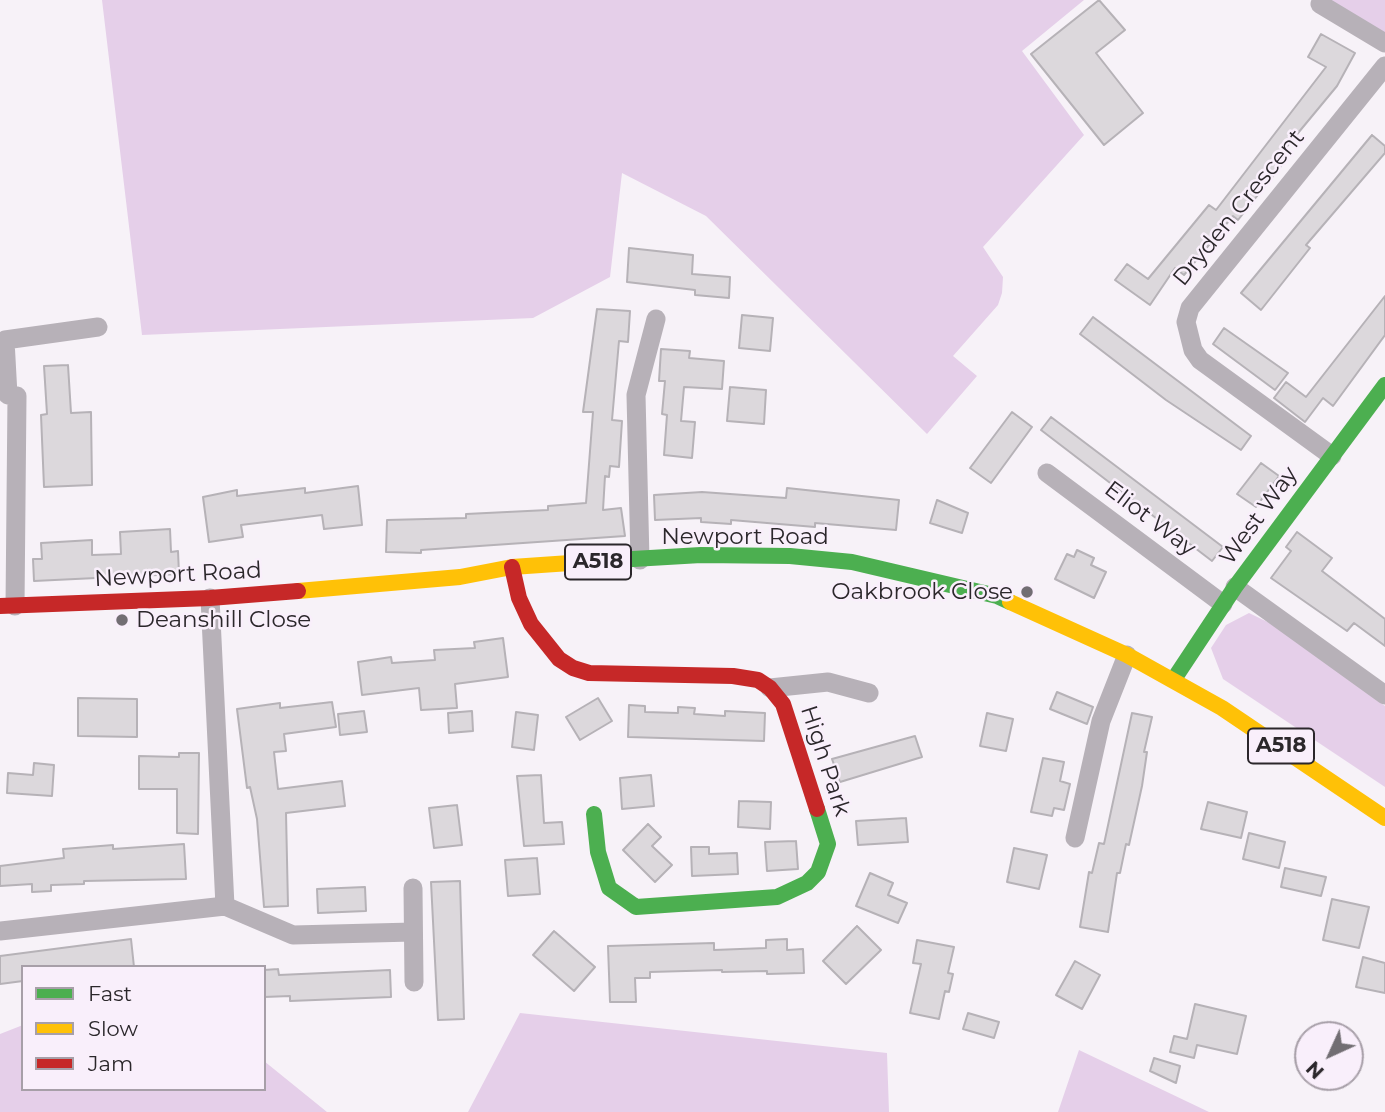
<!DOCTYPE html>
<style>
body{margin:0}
#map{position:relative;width:1385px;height:1112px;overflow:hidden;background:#f7f2f8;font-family:Montserrat,sans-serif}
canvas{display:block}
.legend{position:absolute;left:21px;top:965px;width:245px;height:126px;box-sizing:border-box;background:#f9effb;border:2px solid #a79fa8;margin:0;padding:9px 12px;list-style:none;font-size:21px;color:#2b272b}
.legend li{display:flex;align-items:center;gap:14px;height:35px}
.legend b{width:35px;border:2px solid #a79fa8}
.north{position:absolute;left:1294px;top:1021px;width:70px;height:70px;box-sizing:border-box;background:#f9effb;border:2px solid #a79fa8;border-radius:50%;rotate:225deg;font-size:19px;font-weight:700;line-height:28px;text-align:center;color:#2b272b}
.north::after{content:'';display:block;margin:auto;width:24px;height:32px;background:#726e73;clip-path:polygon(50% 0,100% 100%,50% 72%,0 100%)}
</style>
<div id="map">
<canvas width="1385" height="1112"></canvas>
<ul class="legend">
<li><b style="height:9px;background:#4caf50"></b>Fast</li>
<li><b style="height:9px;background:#ffc107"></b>Slow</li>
<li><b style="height:9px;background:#c62828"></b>Jam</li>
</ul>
<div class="north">N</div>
</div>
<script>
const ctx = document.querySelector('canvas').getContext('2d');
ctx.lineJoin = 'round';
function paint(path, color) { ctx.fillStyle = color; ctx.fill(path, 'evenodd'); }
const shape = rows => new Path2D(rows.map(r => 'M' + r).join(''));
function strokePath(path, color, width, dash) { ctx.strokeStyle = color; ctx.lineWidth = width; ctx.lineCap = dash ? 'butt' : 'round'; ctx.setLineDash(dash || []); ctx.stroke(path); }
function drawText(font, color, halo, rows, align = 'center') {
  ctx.font = font + ' Montserrat,sans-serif'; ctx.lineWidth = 5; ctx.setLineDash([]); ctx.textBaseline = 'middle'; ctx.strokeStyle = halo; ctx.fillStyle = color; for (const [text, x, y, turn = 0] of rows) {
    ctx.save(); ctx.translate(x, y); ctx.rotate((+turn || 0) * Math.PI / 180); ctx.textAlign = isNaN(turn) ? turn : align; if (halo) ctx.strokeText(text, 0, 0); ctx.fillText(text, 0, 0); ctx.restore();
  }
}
paint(shape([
 [102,0,1084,0,1022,51,1084,135,983,247,1003,277,1002,293,998,305,953,356,977,376,927,434,706,216,622,173,610,277,533,318,142,335],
 [1323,0,1385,0,1385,37],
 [1249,613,1276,626,1385,706,1385,787,1223,679,1211,648,1226,625],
 [520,1013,887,1053,889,1112,468,1112],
 [23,1025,23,1089,264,1089,264,1061,327,1112,0,1112,0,1034],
 [1079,1050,1209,1112,1058,1112]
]), '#e5cfe9');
const building = shape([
 [1099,0,1125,30,1096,53,1143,113,1104,145,1031,54,1099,0],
 [1321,34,1355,53,1337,86,1279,156,1285,161,1238,220,1233,216,1184,275,1175,268,1150,305,1115,280,1127,264,1148,279,1209,205,1216,210,1326,67,1308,57,1321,34],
 [1372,135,1385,146,1385,153,1306,245,1310,248,1261,310,1241,293,1372,135],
 [629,248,693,255,692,274,730,277,729,298,695,295,695,290,627,282,629,248],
 [1385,296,1385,335,1333,406,1323,398,1305,422,1274,398,1286,382,1306,397,1385,296],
 [597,309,630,311,628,342,619,341,612,420,622,421,619,467,610,466,609,477,605,476,603,510,621,508,625,536,421,550,421,553,386,552,387,520,466,518,466,514,548,510,548,506,586,503,593,412,583,412,597,309],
 [742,315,773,318,770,351,739,348,742,315],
 [1093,317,1251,436,1241,450,1166,400,1080,334,1093,317],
 [1224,328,1288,373,1275,390,1213,344,1224,328],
 [661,349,690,351,689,358,724,361,722,389,684,387,681,421,695,422,692,458,664,455,667,415,662,414,665,381,659,381,661,349],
 [68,365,71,413,91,412,92,485,44,487,41,415,47,414,44,366,68,365],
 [730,387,766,390,764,424,727,421,730,387],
 [1012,412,1032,427,991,483,970,468,1012,412],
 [1051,417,1223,547,1212,561,1041,430,1051,417],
 [1261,463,1279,476,1256,507,1237,494,1261,463],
 [358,486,362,525,324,529,322,515,241,525,243,537,209,542,203,497,237,490,237,496,305,488,305,493,358,486],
 [787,488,899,500,896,530,815,523,815,527,731,520,731,524,701,522,701,518,655,520,654,495,702,492,786,498,787,488],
 [937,500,968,513,962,533,930,523,937,500],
 [170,529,171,552,178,551,179,574,34,581,33,559,42,559,41,543,92,540,92,555,121,554,120,532,170,529],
 [1297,532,1332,558,1322,571,1385,619,1385,646,1354,623,1347,631,1271,578,1291,551,1286,547,1297,532],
 [1077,550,1094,558,1091,565,1106,572,1094,598,1055,579,1067,554,1074,557,1077,550],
 [503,638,508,677,455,684,457,708,421,710,419,688,362,695,358,662,391,657,392,663,435,660,434,650,475,648,474,642,503,638],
 [1057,692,1093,707,1087,724,1050,709,1057,692],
 [78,698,137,699,137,737,78,736,78,698],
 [598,698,612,721,580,740,566,717,598,698],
 [332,702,336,727,284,734,286,751,274,752,278,789,342,781,345,806,286,813,288,906,264,907,257,819,250,787,247,788,237,709,280,703,280,708,332,702],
 [629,705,645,706,645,712,678,713,678,707,695,708,694,714,725,716,725,711,765,713,764,741,628,737,629,705],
 [364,711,367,732,340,735,338,714,364,711],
 [472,711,473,731,449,733,448,713,472,711],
 [516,712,538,715,534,750,512,747,516,712],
 [987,713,1013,719,1006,751,980,746,987,713],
 [1132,713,1152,717,1144,752,1147,752,1142,786,1129,845,1126,844,1120,873,1117,873,1108,932,1080,927,1089,872,1092,873,1099,843,1104,844,1132,713],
 [915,736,922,757,840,782,832,759,915,736],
 [179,753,199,753,198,834,177,833,177,789,139,789,139,756,179,757,179,753],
 [1043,758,1064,762,1060,781,1070,784,1064,810,1054,808,1052,816,1031,812,1043,758],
 [34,763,54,765,52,796,7,793,8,773,33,775,34,763],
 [541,775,544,823,562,822,564,844,524,846,517,776,541,775],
 [651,775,654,806,622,809,620,778,651,775],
 [739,801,771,802,770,829,738,827,739,801],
 [1208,802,1247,812,1241,838,1201,829,1208,802],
 [457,805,462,845,434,848,429,808,457,805],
 [906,818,908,842,858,845,856,821,906,818],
 [648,824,661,837,652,846,672,865,655,882,623,850,648,824],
 [1249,833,1285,842,1279,868,1243,859,1249,833],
 [796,841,798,869,767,871,765,842,796,841],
 [184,844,186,879,84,881,84,884,51,885,51,891,32,892,32,884,0,886,0,866,64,858,63,849,113,845,113,849,184,844],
 [691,847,709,847,709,854,737,853,738,874,692,876,691,847],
 [1014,848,1047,855,1039,889,1007,882,1014,848],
 [537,858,540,894,508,896,505,860,537,858],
 [1285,868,1326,877,1321,896,1281,887,1285,868],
 [870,873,893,883,888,895,907,903,898,923,856,906,870,873],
 [460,881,464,1019,438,1020,431,882,460,881],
 [365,887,366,911,318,913,317,889,365,887],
 [1332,899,1369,907,1359,948,1323,940,1332,899],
 [857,926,881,950,846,984,823,961,857,926],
 [554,931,595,967,574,991,533,955,554,931],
 [131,939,134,967,23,967,23,981,0,984,0,956,131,939],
 [787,939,787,950,803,949,804,973,767,974,767,971,722,972,722,970,650,972,650,978,635,978,636,1002,610,1002,608,946,714,943,714,950,766,948,766,940,787,939],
 [917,940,954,947,948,973,953,974,949,992,945,991,939,1019,910,1013,921,964,913,963,917,940],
 [1363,957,1385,963,1385,993,1356,987,1363,957],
 [1075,961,1100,975,1082,1009,1056,995,1075,961],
 [278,969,279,975,390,970,391,997,290,1001,290,996,264,997,264,970,278,969],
 [1195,1004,1246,1016,1237,1054,1197,1045,1194,1058,1170,1052,1174,1036,1187,1039,1195,1004],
 [968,1013,999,1022,994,1038,963,1029,968,1013],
 [1154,1058,1180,1066,1176,1083,1150,1071,1154,1058]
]);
paint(building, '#dcd8dc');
strokePath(building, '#b6b2b7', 2);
strokePath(shape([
 [1320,4,1385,43],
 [1332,456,1200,360,1193,350,1186,322,1190,308,1385,66],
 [1047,473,1223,604],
 [640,560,636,395,656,319],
 [1235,587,1385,695],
 [15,606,17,396,8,395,5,340,98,327],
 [770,688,828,682,869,693],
 [1075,838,1101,721,1127,655],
 [413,888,414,982],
 [225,906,293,935,413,932],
 [0,931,225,906,210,598]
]), '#b7b1b8', 19);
strokePath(shape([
 [599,561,701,555,790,556,852,562,997,596,1010,602],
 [1174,679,1235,587,1385,385],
 [594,814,598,852,609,888,636,907,777,897,807,883,818,872,828,844,817,809]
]), '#4caf50', 16);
strokePath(shape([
 [298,591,460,577,512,567,599,561],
 [1010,602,1127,655,1222,708,1385,818]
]), '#ffc107', 16);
strokePath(shape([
 [512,567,519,598,531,624,559,659,573,668,589,673,733,676,758,680,770,688,783,704,817,809],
 [0,606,210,598,298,591]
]), '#c62828', 16);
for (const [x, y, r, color] of [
 [1027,592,7,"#726e73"],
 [122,620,7,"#726e73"]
]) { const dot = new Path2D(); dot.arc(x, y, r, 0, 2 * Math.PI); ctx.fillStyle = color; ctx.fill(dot); strokePath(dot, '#f9effb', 2.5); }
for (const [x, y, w] of [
 [598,562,66],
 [1281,746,66]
]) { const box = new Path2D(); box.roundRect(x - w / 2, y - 17.5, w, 35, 5); ctx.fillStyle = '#f9effb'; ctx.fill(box); strokePath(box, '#2b272b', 2); }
drawText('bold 21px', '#2b272b', null, [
 ["A518",598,562],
 ["A518",1281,746]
]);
drawText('23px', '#2b272b', '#f9effb', [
 ["Dryden Crescent",1239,208,-51],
 ["West Way",1259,516,-54],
 ["Eliot Way",1150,519,37],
 ["Newport Road",745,537],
 ["Newport Road",178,575,-3],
 ["High Park",825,761,72]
]);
drawText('23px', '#2b272b', '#f9effb', [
 ["Oakbrook Close",1013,592],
 ["Deanshill Close",136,620,"left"]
], 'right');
</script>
